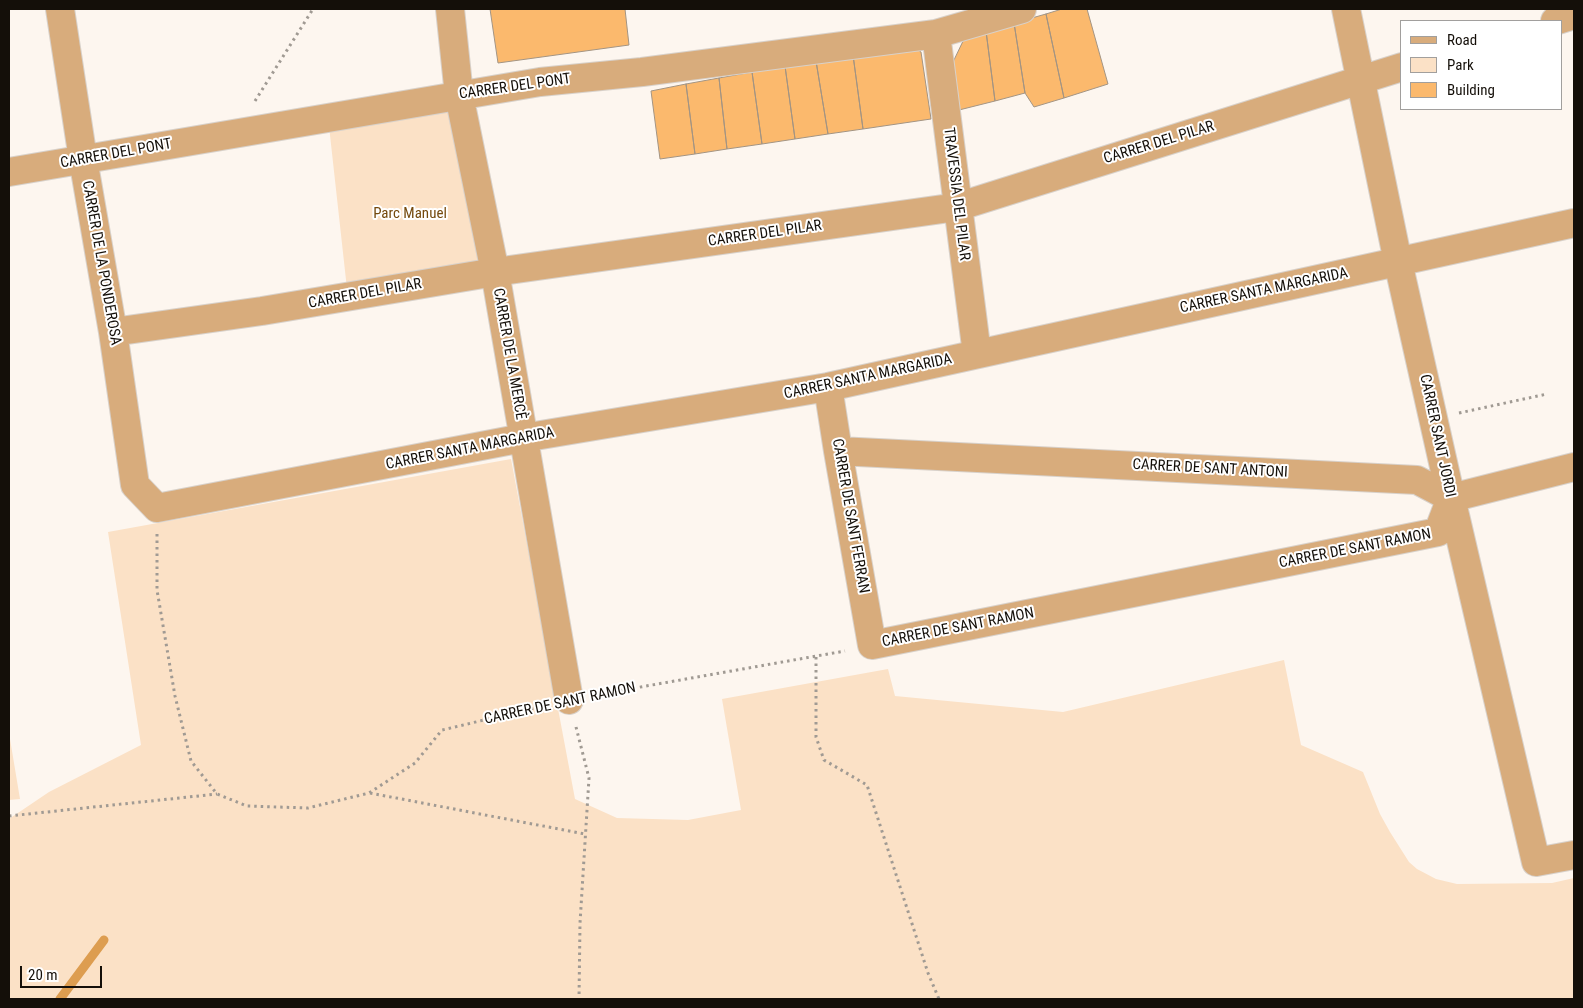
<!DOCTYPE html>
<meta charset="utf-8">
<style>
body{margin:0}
#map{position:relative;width:1583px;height:1008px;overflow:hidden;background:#fdf6ef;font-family:"Roboto Condensed",sans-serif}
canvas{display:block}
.frame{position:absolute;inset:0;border:10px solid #140f09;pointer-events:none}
.legend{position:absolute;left:1400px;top:20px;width:162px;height:90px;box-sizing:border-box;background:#fff;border:1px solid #a19f9d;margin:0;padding:6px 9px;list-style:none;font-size:15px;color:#140f09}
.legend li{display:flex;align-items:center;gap:10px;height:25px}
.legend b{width:25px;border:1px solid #a19f9d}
.scale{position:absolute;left:20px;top:966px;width:82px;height:22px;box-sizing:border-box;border:2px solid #140f09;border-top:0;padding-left:6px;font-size:15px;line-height:18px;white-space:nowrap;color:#140f09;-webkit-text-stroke:4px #fff;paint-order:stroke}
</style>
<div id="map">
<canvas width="1583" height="1008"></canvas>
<div class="frame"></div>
<ul class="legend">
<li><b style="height:6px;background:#d8ac7c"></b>Road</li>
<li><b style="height:14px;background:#fbe1c6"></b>Park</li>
<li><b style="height:14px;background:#fbb96d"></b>Building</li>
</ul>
<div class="scale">20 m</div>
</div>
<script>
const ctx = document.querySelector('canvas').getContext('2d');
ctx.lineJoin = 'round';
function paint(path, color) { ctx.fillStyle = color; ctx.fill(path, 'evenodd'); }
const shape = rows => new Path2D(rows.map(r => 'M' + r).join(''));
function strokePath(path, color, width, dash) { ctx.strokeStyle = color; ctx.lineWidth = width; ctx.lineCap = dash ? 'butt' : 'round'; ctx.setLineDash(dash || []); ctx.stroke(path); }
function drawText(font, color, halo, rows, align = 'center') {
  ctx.font = font + ' "Roboto Condensed",sans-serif'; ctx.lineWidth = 4; ctx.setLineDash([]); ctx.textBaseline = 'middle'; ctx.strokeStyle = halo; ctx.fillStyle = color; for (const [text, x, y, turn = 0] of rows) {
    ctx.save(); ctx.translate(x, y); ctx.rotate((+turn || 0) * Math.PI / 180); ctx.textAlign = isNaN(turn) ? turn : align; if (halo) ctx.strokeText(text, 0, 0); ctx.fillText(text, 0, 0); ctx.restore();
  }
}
paint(shape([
 [459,95,495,272,348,298,328,117],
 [511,459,575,799,617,818,688,820,741,810,722,699,888,669,895,696,1063,712,1284,660,1301,745,1363,772,1380,814,1390,832,1409,862,1417,869,1436,879,1457,884,1552,883,1574,878,1574,999,9,999,9,819,49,792,141,745,108,532],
 [9,733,20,799,9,800]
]), '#fbe1c6');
strokePath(shape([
 [60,999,104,940]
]), '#dd9d50', 9);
const building = shape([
 [490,9,625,9,629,45,498,63,490,9],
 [1062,9,1087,9,1108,84,1064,98,1046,14,1062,9],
 [1046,14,1064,98,1034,107,1025,93,1014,23,1046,14],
 [1014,23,1025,93,995,101,986,31,1014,23],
 [986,31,995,101,959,110,953,62,965,37,986,31],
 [910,44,921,52,931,119,863,129,853,55,910,44],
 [853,55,863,129,828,134,816,61,853,55],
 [816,61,828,134,795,139,785,66,816,61],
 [785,66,795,139,762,144,752,72,785,66],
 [752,72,762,144,727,149,719,78,752,72],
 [719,78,727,149,695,154,686,84,719,78],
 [686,84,695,154,660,159,651,91,686,84]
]);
paint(building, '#fbb96d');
strokePath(building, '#a39483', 1);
const minor = shape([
 [60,9,83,159,113,332,135,485,157,508,523,438,828,387,1574,223],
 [450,9,459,95,495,272,569,700],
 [1346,9,1398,262,1451,498,1536,862,1574,855],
 [1555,21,1574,15],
 [936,34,977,354],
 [9,172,540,82,642,72,936,34,1022,9],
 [113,332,262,311,495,272,957,207,1402,67],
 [828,387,838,451,872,645,1438,532,1451,498],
 [838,451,1417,480,1451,498,1574,467]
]);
strokePath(minor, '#d8d1ca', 30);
strokePath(shape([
 [255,101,313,9],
 [1459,413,1547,394],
 [157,534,157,590,175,696,191,761,217,794,247,806,308,808,369,793,415,763,442,730,543,706],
 [816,657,816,737,824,760,867,785,928,973,939,999],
 [595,695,845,651],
 [576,727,589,778,580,923,579,999],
 [370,793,585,834],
 [9,816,217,794]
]), '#a09a93', 3, [2.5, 4]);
strokePath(minor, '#d8ac7c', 28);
drawText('15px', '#140f09', '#fff', [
 ["CARRER DEL PONT",515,87,-8],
 ["CARRER DEL PILAR",1159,143,-17],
 ["CARRER DEL PONT",116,154,-10],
 ["TRAVESSIA DEL PILAR",956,194,83],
 ["CARRER DEL PILAR",765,234,-8],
 ["CARRER DE LA PONDEROSA",101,263,80],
 ["CARRER SANTA MARGARIDA",1264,291,-12],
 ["CARRER DEL PILAR",365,294,-10],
 ["CARRER DE LA MERCÈ",509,354,80],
 ["CARRER SANTA MARGARIDA",868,377,-12],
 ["CARRER SANT JORDI",1437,436,78],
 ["CARRER SANTA MARGARIDA",470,449,-11],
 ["CARRER DE SANT ANTONI",1210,469,3],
 ["CARRER DE SANT FERRAN",850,516,80],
 ["CARRER DE SANT RAMON",1355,549,-11],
 ["CARRER DE SANT RAMON",958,628,-11],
 ["CARRER DE SANT RAMON",560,704,-12]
]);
drawText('15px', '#74490d', '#fff', [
 ["Parc Manuel",410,214]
]);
</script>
